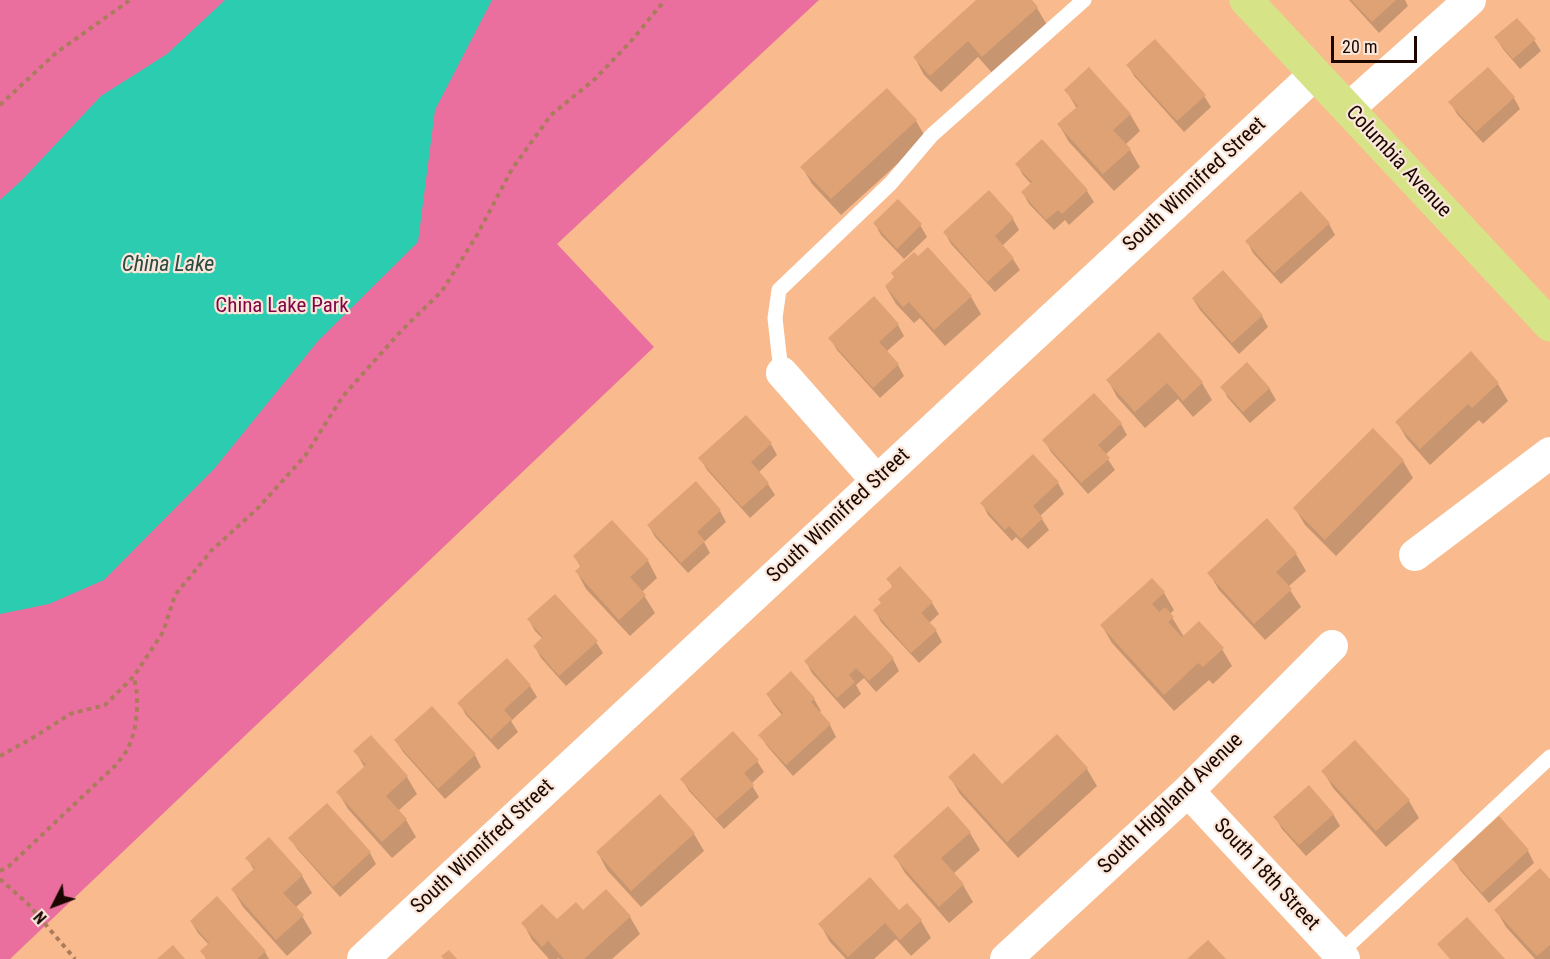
<!DOCTYPE html>
<style>
body{margin:0}
#map{position:relative;width:1550px;height:959px;overflow:hidden;background:#f9bb8d;font-family:"Roboto Condensed",sans-serif}
canvas{display:block}
.north{position:absolute;left:24px;top:875px;width:60px;height:60px;-webkit-text-stroke:4px #fae7d9;paint-order:stroke;rotate:228deg;font-size:16px;font-weight:700;line-height:24px;text-align:center;color:#1b0700}
.north::after{content:'';display:block;margin:auto;width:21px;height:27px;background:#1b0700;clip-path:polygon(50% 0,100% 100%,50% 72%,0 100%)}
.scale{position:absolute;left:1331px;top:36px;width:86px;height:27px;box-sizing:border-box;border:3px solid #1b0700;border-top:0;padding-left:8px;font-size:18px;line-height:21px;white-space:nowrap;color:#1b0700;-webkit-text-stroke:4px #fae7d9;paint-order:stroke}
</style>
<div id="map">
<canvas width="1550" height="959"></canvas>
<div class="north">N</div>
<div class="scale">20 m</div>
</div>
<script>
const ctx = document.querySelector('canvas').getContext('2d');
ctx.lineJoin = 'round';
function paint(path, color) { ctx.fillStyle = color; ctx.fill(path, 'evenodd'); }
const shape = rows => new Path2D(rows.map(r => 'M' + r).join(''));
function strokePath(path, color, width, dash) { ctx.strokeStyle = color; ctx.lineWidth = width; ctx.lineCap = dash ? 'butt' : 'round'; ctx.setLineDash(dash || []); ctx.stroke(path); }
function drawText(font, color, halo, rows, align = 'center') {
  ctx.font = font + ' "Roboto Condensed",sans-serif'; ctx.lineWidth = 4.5; ctx.setLineDash([]); ctx.textBaseline = 'middle'; ctx.strokeStyle = halo; ctx.fillStyle = color; for (const [text, x, y, turn = 0] of rows) {
    ctx.save(); ctx.translate(x, y); ctx.rotate((+turn || 0) * Math.PI / 180); ctx.textAlign = isNaN(turn) ? turn : align; if (halo) ctx.strokeText(text, 0, 0); ctx.fillText(text, 0, 0); ctx.restore();
  }
}
paint(shape([
 [0,0,819,0,557,244,654,347,10,959,0,959]
]), '#ea6f9e');
paint(shape([
 [225,0,492,0,435,110,418,242,318,341,214,469,104,580,49,604,0,614,0,200,22,180,101,96,167,54]
]), '#2cccb1');
paint(shape([
 [978,0,1030,0,1037,8,1047,25,993,74,978,57,941,92,924,75,915,58],
 [1349,0,1405,0,1408,6,1379,33],
 [1496,38,1534,40,1541,51,1520,69,1503,49],
 [1128,65,1204,96,1211,107,1184,132,1134,76],
 [887,90,916,121,926,138,841,215,812,184,802,167],
 [1066,90,1130,114,1140,131,1125,145,1130,150,1140,167,1114,191,1069,142,1059,125,1077,109],
 [1514,98,1520,109,1483,143,1457,114,1450,102],
 [1042,141,1087,191,1094,202,1069,225,1065,220,1054,230,1029,204,1023,193,1032,185,1023,175,1017,164],
 [989,193,1013,219,1019,230,1002,246,1013,259,1020,270,995,292,951,244,945,233],
 [875,224,920,225,927,237,904,259,881,235],
 [1329,224,1335,235,1281,284,1253,253,1247,241],
 [928,250,971,297,981,314,945,346,920,318,914,323,896,304,886,287],
 [1193,299,1262,316,1268,327,1239,354,1200,310],
 [898,325,904,336,886,352,898,365,904,376,880,398,837,350,830,338],
 [1159,334,1202,383,1212,400,1193,417,1178,399,1145,428,1117,397,1108,380],
 [1498,384,1508,401,1483,424,1479,420,1430,465,1407,439,1397,422],
 [1222,387,1269,388,1276,400,1250,423,1228,398],
 [1121,424,1127,435,1105,455,1115,470,1088,494,1051,452,1044,440],
 [1372,430,1403,461,1413,478,1336,556,1305,525,1295,508],
 [771,444,777,455,758,473,768,484,775,495,750,518,707,470,700,458],
 [1058,483,1064,494,1040,516,1049,530,1028,549,1016,537,1012,541,988,515,982,503],
 [720,511,726,522,704,542,710,553,688,573,655,537,649,526],
 [1296,554,1306,571,1288,587,1301,607,1265,640,1219,590,1209,573],
 [575,557,648,561,657,578,642,592,655,613,630,636,586,589,577,572,581,568],
 [900,568,932,603,939,614,929,623,936,631,942,642,919,663,881,622,875,610,883,603,893,588,888,579],
 [1152,580,1164,593,1174,610,1170,614,1184,637,1222,649,1232,666,1213,684,1209,680,1174,711,1112,643,1102,626],
 [855,617,893,659,899,671,876,692,864,678,856,685,861,694,844,709,812,673,806,662],
 [529,620,596,642,603,653,566,686,541,658,535,647,543,639,535,631],
 [507,660,530,686,537,697,511,721,518,732,498,750,466,715,459,703],
 [791,673,814,699,821,711,818,713,830,725,836,737,793,776,767,746,760,735,782,715,774,705,767,694],
 [1057,736,1087,769,1097,786,1018,858,960,794,950,777,1002,786],
 [396,741,475,755,481,767,445,799,403,752],
 [1355,742,1409,801,1419,818,1386,847,1333,788,1323,771],
 [355,751,407,777,417,794,398,811,406,820,416,837,392,858,348,809,338,792,365,768],
 [757,761,764,772,751,784,759,797,724,829,689,791,682,779],
 [660,797,694,834,704,851,641,907,607,870,598,853],
 [327,805,370,853,376,864,340,897,297,849,290,838],
 [1333,814,1340,826,1306,856,1282,829,1275,817],
 [1499,819,1528,851,1534,863,1489,903,1460,870,1454,859],
 [970,833,980,850,953,874,963,885,973,902,949,923,905,873,895,856],
 [247,858,302,876,312,893,295,908,302,916,312,933,287,956,243,907,233,890,254,870],
 [1550,881,1550,959,1535,959,1506,927,1496,910],
 [907,905,921,921,931,938,911,956,896,939,874,959,846,959,830,942,820,924,899,912],
 [583,912,630,917,640,934,612,959,560,959,558,958,557,959,549,959,532,940,523,923,557,921],
 [191,921,265,952,269,959,206,959,202,951,209,945,198,933]
]), '#0003');
paint(shape([
 [976,0,1032,0,1038,7,982,57,968,41,930,76,913,57],
 [1351,0,1396,0,1372,22],
 [1517,18,1536,39,1513,59,1494,37],
 [1155,39,1206,95,1177,121,1126,65],
 [1089,67,1131,114,1113,130,1131,149,1103,174,1057,124,1078,106,1064,90],
 [1488,67,1515,97,1476,132,1448,102],
 [887,88,917,120,831,199,800,167],
 [1042,139,1088,190,1062,214,1058,210,1046,220,1021,192,1032,182,1015,164],
 [989,190,1014,218,995,236,1014,258,987,282,943,232],
 [1301,191,1330,223,1274,273,1245,241],
 [898,199,922,224,897,249,873,223],
 [928,247,972,296,934,330,909,302,903,307,885,286,894,277,891,273,914,252,918,256],
 [1223,270,1263,315,1232,343,1192,298],
 [874,296,899,324,879,342,899,364,873,388,828,338],
 [1159,332,1203,382,1183,401,1167,383,1135,412,1106,380],
 [1471,351,1499,383,1472,408,1468,404,1420,449,1395,422],
 [1247,362,1270,388,1243,412,1220,387],
 [1094,393,1122,423,1098,445,1110,458,1081,483,1042,440],
 [746,415,772,443,751,462,769,483,742,507,698,458],
 [1373,428,1404,460,1325,540,1293,508],
 [1033,454,1059,482,1033,506,1043,518,1021,539,1009,526,1005,530,980,503],
 [696,481,721,510,697,532,705,541,681,563,647,525],
 [1267,518,1297,553,1276,572,1292,589,1254,624,1207,573],
 [612,520,649,560,630,577,646,595,619,620,575,571,581,566,573,556],
 [900,566,933,602,921,613,937,630,911,653,873,610,881,603,878,599,893,586,886,579],
 [1152,578,1165,592,1152,604,1159,612,1165,607,1174,617,1168,622,1182,637,1199,621,1224,648,1203,667,1198,663,1164,695,1100,625],
 [555,594,598,641,559,676,533,646,543,637,527,619],
 [855,615,894,658,869,681,856,668,849,675,855,682,837,698,804,661],
 [507,658,531,685,504,710,512,719,491,739,457,703],
 [791,671,815,698,811,702,831,724,786,765,758,735,783,713,766,694],
 [432,706,476,754,438,789,394,740],
 [733,731,759,760,744,773,754,785,716,819,680,779],
 [1057,734,1088,768,1007,842,948,777,974,753,1002,784],
 [371,735,408,776,386,796,407,819,382,842,336,792,366,765,353,751],
 [1355,740,1410,800,1376,831,1321,771],
 [1309,785,1334,814,1299,845,1273,817],
 [660,794,695,833,631,891,596,852],
 [327,803,371,852,333,887,288,838],
 [948,806,971,832,941,858,964,884,939,907,893,856],
 [1499,816,1529,850,1482,893,1452,859],
 [269,837,303,875,283,893,304,915,276,940,231,889,255,868,245,858],
 [1540,868,1550,879,1550,945,1537,956,1494,910],
 [870,877,899,910,907,903,922,920,900,940,885,923,848,957,818,924],
 [606,889,631,916,584,959,564,959,548,941,542,947,521,923,542,904,557,919,576,902,583,910],
 [217,896,266,951,257,959,207,959,200,951,209,943,190,921],
 [1467,917,1505,959,1450,959,1437,944],
 [1208,940,1226,959,1187,959],
 [173,945,185,959,157,959],
 [449,950,457,959,444,959,441,956]
]), '#dfa274');
strokePath(shape([
 [0,105,56,53,130,0],
 [0,756,36,736,70,714,105,705,134,676,163,632,175,595,212,550,258,508,305,456,343,396,402,330,442,291,477,235,512,169,551,115,595,79,632,40,665,0],
 [0,871,9,866,117,764,128,749,134,732,137,713,137,694,134,677],
 [0,879,28,904,75,959]
]), '#ab7c5c', 4, [4.5, 4.5]);
strokePath(shape([
 [782,373,779,354,775,318,779,290,891,183,932,135,1084,0],
 [1339,954,1550,757]
]), '#fff', 15);
strokePath(shape([
 [1348,109,1470,0],
 [782,373,877,481],
 [1415,555,1550,453],
 [1188,791,1344,959],
 [363,959,1315,74],
 [1006,959,1188,791,1332,646]
]), '#fff', 32);
strokePath(shape([
 [1246,0,1550,325]
]), '#d6e386', 33);
drawText('21px', '#1b0700', '#fae7d9', [
 ["Columbia Avenue",1398,162,47],
 ["South Winnifred Street",1195,185,-43],
 ["South Winnifred Street",839,516,-43],
 ["South Highland Avenue",1171,804,-44],
 ["South Winnifred Street",483,847,-43],
 ["South 18th Street",1266,875,47]
]);
drawText('21px', '#7f0445', '#fae7d9', [
 ["China Lake Park",282,307]
]);
drawText('italic 22px', '#2b4a43', '#fae7d9', [
 ["China Lake",168,265]
]);
</script>
